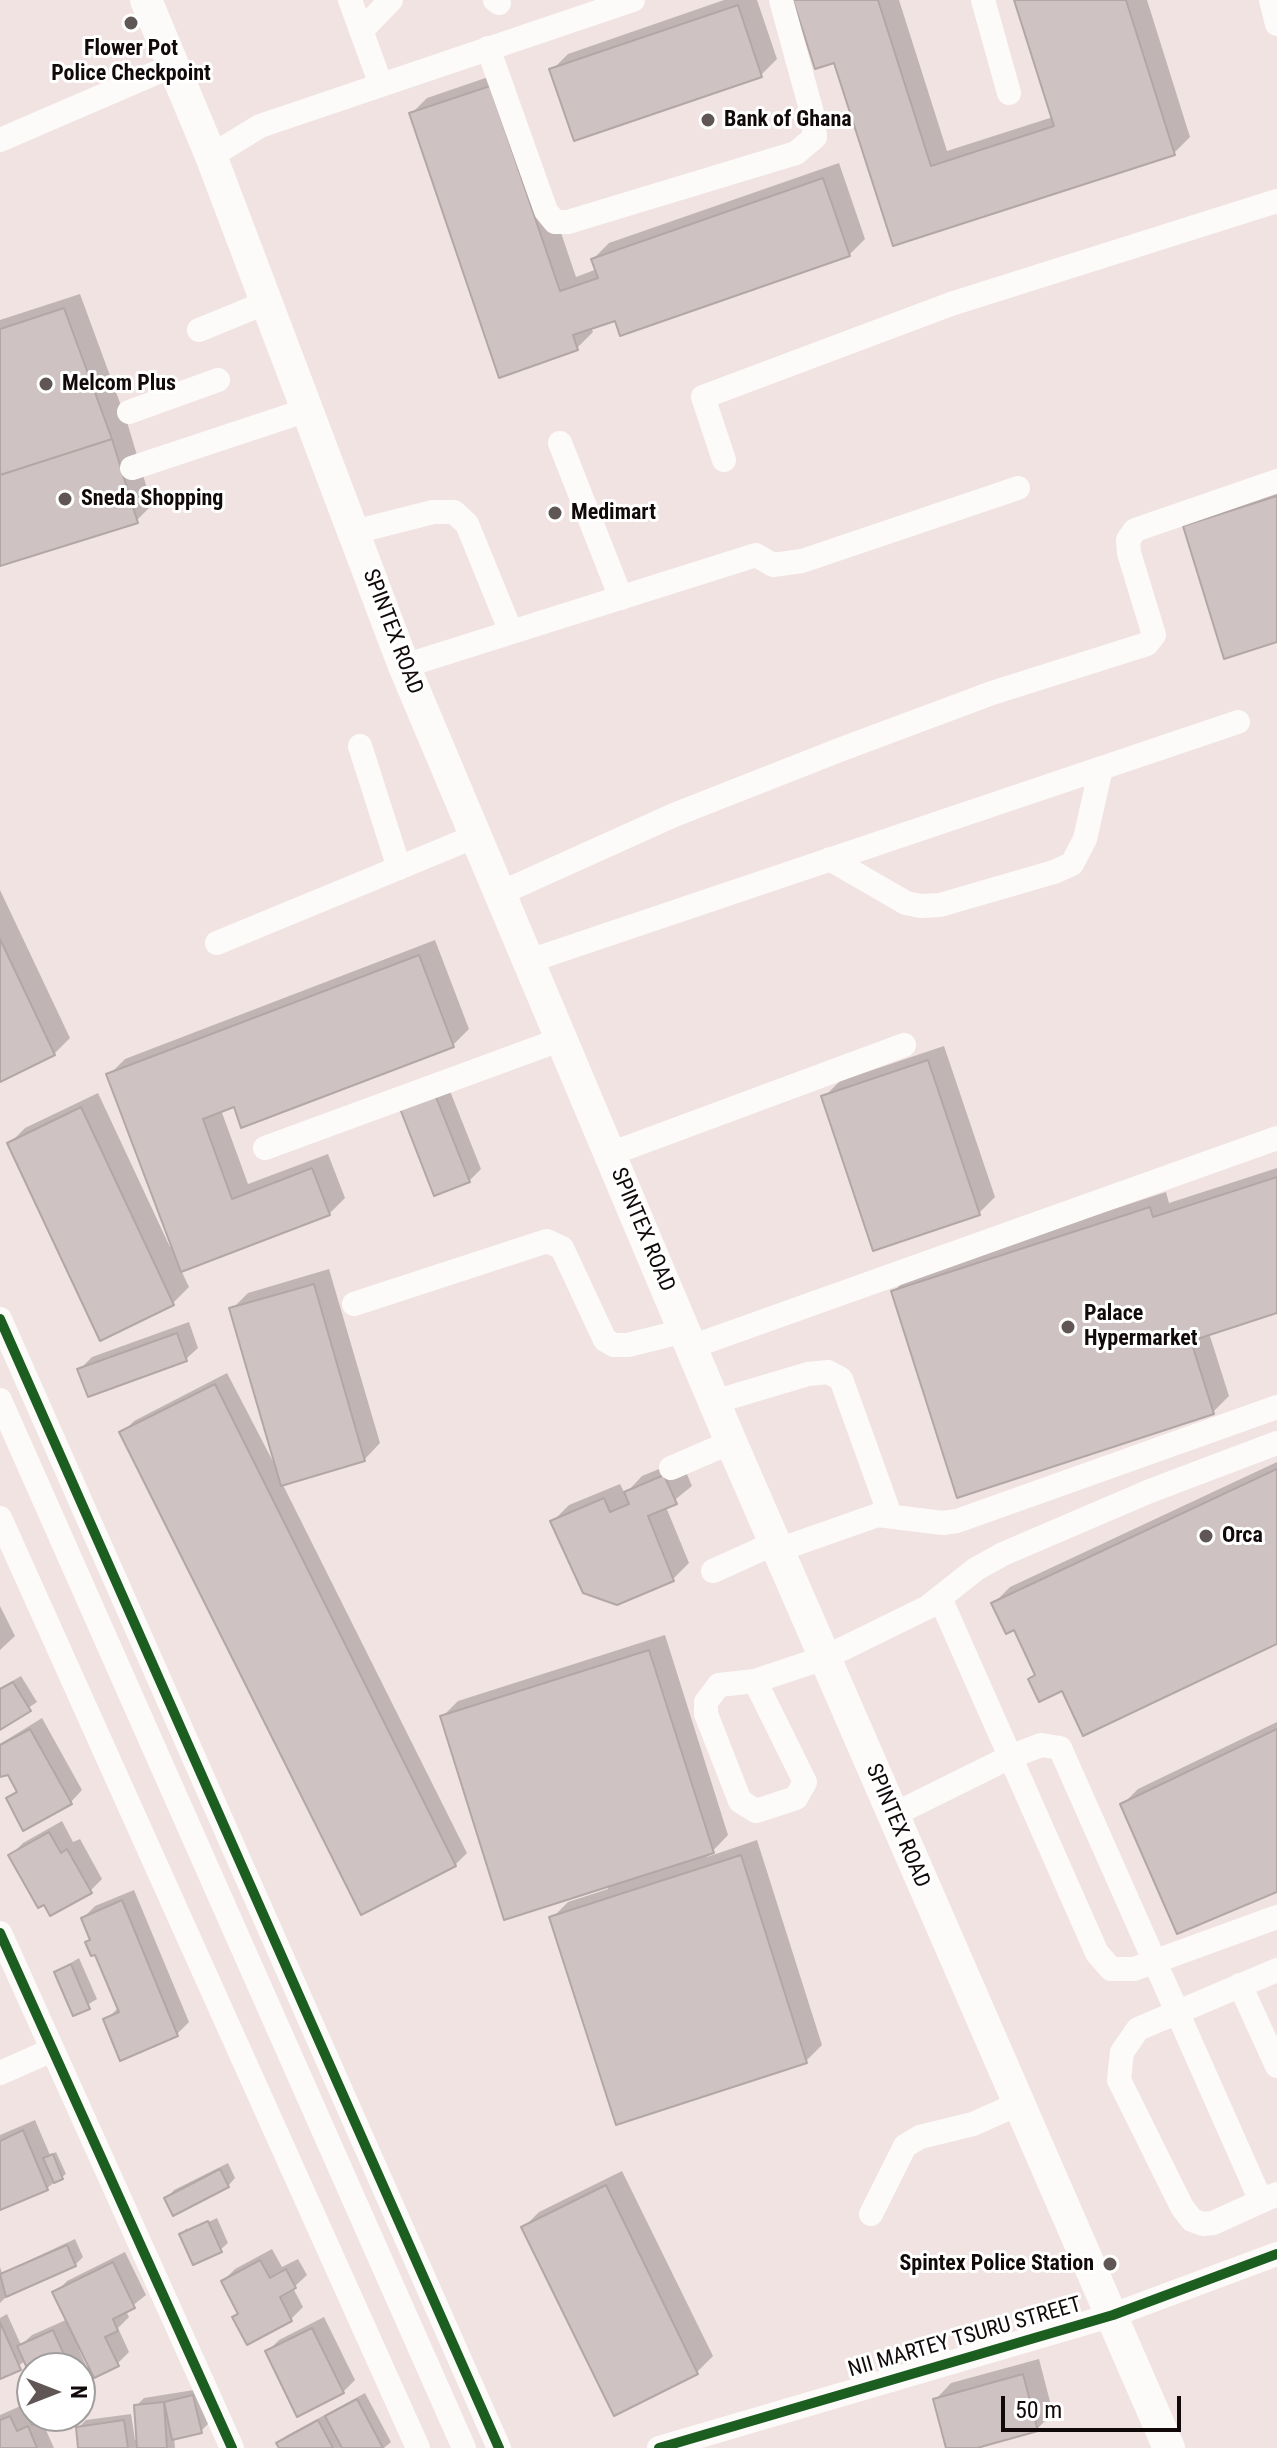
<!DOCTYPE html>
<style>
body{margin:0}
#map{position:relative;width:1277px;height:2448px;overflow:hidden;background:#f1e3e1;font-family:"Roboto Condensed",sans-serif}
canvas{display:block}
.north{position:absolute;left:16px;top:2352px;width:80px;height:80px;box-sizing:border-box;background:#fff;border:2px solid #a09d9d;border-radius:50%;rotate:90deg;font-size:22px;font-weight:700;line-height:32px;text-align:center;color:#120a0a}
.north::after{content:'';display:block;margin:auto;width:28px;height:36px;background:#605655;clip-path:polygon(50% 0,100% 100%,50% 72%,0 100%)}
.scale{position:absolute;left:1001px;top:2396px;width:180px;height:36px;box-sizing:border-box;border:4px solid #120a0a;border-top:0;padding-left:10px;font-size:24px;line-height:28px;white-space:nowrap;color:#120a0a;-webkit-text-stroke:6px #fff;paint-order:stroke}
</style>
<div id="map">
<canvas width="1277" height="2448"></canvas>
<div class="north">N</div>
<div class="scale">50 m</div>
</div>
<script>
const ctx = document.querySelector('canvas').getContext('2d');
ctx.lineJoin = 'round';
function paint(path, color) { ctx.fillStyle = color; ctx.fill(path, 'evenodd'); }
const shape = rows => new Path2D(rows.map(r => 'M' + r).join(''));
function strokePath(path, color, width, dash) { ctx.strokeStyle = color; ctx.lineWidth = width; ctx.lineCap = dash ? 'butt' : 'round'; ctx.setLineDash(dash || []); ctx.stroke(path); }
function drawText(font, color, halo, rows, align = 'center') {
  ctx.font = font + ' "Roboto Condensed",sans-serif'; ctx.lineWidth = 6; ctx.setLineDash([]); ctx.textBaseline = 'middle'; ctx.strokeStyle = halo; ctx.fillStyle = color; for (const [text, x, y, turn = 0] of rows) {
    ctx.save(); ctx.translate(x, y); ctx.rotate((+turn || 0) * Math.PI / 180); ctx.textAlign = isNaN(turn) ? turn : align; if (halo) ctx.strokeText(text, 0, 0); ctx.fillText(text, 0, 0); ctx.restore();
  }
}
paint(shape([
 [724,0,757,0,777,59,761,75,552,70,568,54],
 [795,0,899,0,947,151,1053,117,1016,0,1147,0,1190,137,1174,153,894,243,836,60],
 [506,71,576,277,597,269,593,259,609,243,839,163,865,239,849,255,591,327,593,332,577,348,411,114,427,98],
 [80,294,127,422,152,505,136,521,0,564,0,320],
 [1277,487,1277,640,1185,527,1201,511],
 [0,890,70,1038,54,1054,0,1079],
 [435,940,469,1029,453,1045,221,1110,248,1184,328,1154,345,1198,329,1214,181,1270,189,1287,173,1303,101,1338,9,1144,25,1128,98,1093,170,1247,173,1246,109,1075,125,1059],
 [944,1046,995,1197,979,1213,824,1097,840,1081],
 [446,1081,481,1169,469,1181,402,1106],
 [1277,1168,1277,1311,1209,1333,1229,1396,1213,1412,893,1292,909,1276,1166,1192,1169,1203],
 [329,1269,380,1443,364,1460,282,1483,467,1853,455,1865,122,1433,134,1421,227,1373,279,1473,232,1309,248,1293],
 [189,1322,198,1348,186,1359,80,1369,92,1357],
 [681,1460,692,1486,666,1507,689,1563,673,1579,553,1521,569,1505,620,1484,625,1494,642,1476],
 [1277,1462,1277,1642,1063,1688,1030,1679,1036,1673,1015,1628,994,1603,1010,1587],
 [0,1606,15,1636,0,1650],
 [665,1635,728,1835,707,1857,757,1840,822,2045,806,2061,552,1918,568,1902,608,1889,607,1885,442,1717,458,1701],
 [21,1676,37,1702,0,1727,0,1688],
 [42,1718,82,1790,71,1802,8,1799,18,1789,9,1772,0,1774,0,1744],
 [1277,1722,1277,1890,1122,1805,1138,1789],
 [62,1821,73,1842,80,1839,102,1879,90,1891,11,1855,23,1843],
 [134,1890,189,2022,177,2034,106,2020,119,2007,96,1952,88,1942,92,1938,83,1918,95,1906],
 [79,1958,97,1999,74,2013,56,1972],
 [35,2120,50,2155,56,2152,66,2174,47,2188,0,2208,0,2135],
 [228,2163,235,2178,228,2186,167,2198,174,2190],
 [622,2171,713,2356,697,2372,523,2228,539,2212],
 [217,2218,228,2243,220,2250,181,2234,187,2228,187,2232],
 [75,2239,83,2257,75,2265,10,2293,0,2303,0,2267,2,2273],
 [272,2249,282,2267,298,2259,307,2275,293,2288,303,2307,291,2319,240,2313,223,2281,235,2269],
 [125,2252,146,2295,126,2311,129,2317,118,2328,129,2352,117,2364,79,2350,96,2388,84,2400,80,2402,80,2368,32,2368,32,2374,26,2361,0,2376,0,2318,7,2314,21,2345,32,2335,68,2319,55,2293,67,2281],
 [324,2317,355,2380,343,2392,267,2352,279,2340],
 [1039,2359,1053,2413,1037,2429,970,2448,948,2448,935,2400,951,2383],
 [32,2388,32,2416,46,2416,41,2419,54,2448,0,2448,0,2415,25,2404,21,2395],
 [200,2389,209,2423,201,2431,174,2437,175,2448,80,2448,78,2428,86,2420,131,2414,135,2440,138,2440,136,2406,144,2398],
 [365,2393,391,2442,384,2448,281,2448,278,2443,286,2436]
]), '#0003');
const building = shape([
 [793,0,878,0,931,166,1054,126,1014,0,1126,0,1175,155,893,246,834,63,815,69,793,0],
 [738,5,762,77,574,141,549,69,738,5],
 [490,86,560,291,598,278,591,259,823,178,850,256,620,336,615,321,573,335,578,350,499,378,409,113,490,86],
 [64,308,112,439,0,475,0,329,64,308],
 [112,439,138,523,0,566,0,475,112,439],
 [1277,496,1277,642,1224,659,1183,526,1277,496],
 [0,939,55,1055,0,1082,0,939],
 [419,955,454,1047,241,1128,234,1107,203,1119,232,1199,312,1168,330,1215,181,1272,106,1074,419,955],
 [928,1060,980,1215,873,1251,821,1096,928,1060],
 [434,1092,470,1182,434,1196,399,1106,434,1092],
 [81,1107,174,1305,100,1341,7,1143,81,1107],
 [1277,1177,1277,1313,1191,1341,1214,1414,957,1498,891,1291,1150,1207,1153,1217,1277,1177],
 [314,1284,365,1461,281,1486,229,1308,314,1284],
 [177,1333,187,1361,88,1397,77,1369,177,1333],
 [215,1384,456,1866,361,1915,119,1432,215,1384],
 [1277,1469,1277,1644,1083,1736,1062,1691,1039,1702,1028,1679,1035,1675,1014,1630,1006,1634,991,1603,1277,1469],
 [664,1475,677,1504,648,1516,674,1581,617,1605,583,1593,550,1521,604,1498,610,1512,629,1504,624,1492,664,1475],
 [649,1650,714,1853,504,1920,440,1716,649,1650],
 [13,1682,31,1711,0,1730,0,1689,13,1682],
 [30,1729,72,1804,23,1831,6,1798,17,1792,8,1775,0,1777,0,1745,30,1729],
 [1277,1729,1277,1892,1177,1934,1120,1804,1277,1729],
 [49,1832,61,1853,67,1849,92,1893,50,1916,44,1905,38,1908,8,1855,49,1832],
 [741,1855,807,2063,616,2125,549,1917,741,1855],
 [122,1900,178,2036,120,2061,103,2019,119,2012,95,1955,91,1956,85,1942,90,1940,81,1918,122,1900],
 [71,1964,90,2009,73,2016,54,1972,71,1964],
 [23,2130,48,2190,0,2210,0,2141,23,2130],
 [53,2154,63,2179,54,2183,43,2158,53,2154],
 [220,2169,229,2187,173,2216,164,2198,220,2169],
 [606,2185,698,2374,614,2416,521,2227,606,2185],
 [208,2221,222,2252,193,2265,179,2234,208,2221],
 [67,2245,76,2266,6,2297,0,2274,67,2245],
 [260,2260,270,2278,286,2269,296,2288,280,2297,292,2321,247,2345,232,2317,238,2314,221,2281,260,2260],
 [113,2262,135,2308,113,2319,118,2331,105,2337,119,2366,94,2378,52,2292,113,2262],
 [0,2322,21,2370,0,2379,0,2322],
 [312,2328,344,2393,297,2417,265,2351,312,2328],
 [53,2330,70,2368,32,2368,32,2379,17,2346,53,2330],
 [1023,2374,1038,2431,977,2448,946,2448,933,2399,1023,2374],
 [31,2389,32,2416,43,2416,45,2420,32,2425,19,2395,31,2389],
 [193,2395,202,2433,172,2440,164,2402,193,2395],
 [357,2399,383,2448,342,2448,325,2416,357,2399],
 [164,2402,167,2448,137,2448,134,2405,164,2402],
 [10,2416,17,2431,28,2426,37,2448,0,2448,0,2420,10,2416],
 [124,2420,128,2448,78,2448,76,2427,124,2420],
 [318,2420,333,2448,279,2448,276,2443,318,2420]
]);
paint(building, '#cec3c2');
strokePath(building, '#b2a7a6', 2);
strokePath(shape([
 [350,0,381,85],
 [495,0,499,3],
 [983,0,1009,93],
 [1271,0,1277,24],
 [361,31,391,0],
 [488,48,546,211,555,222,568,222,796,153,815,137,812,113,781,0],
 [0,140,174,65],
 [211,156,260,126,633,0],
 [199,330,265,303],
 [129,412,218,380],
 [560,443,621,598],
 [724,460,703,397,951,304,1277,201],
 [132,468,307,410],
 [354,532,433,512,454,512,467,524,511,632],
 [404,666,756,555,773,565,802,561,1018,488],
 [360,746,399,868],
 [830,859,906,903,921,906,940,905,1054,872,1072,864,1085,839,1101,768],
 [501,893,674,815,842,749,992,693,1147,644,1154,635,1129,553,1128,540,1135,530,1277,481],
 [217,943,476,836],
 [529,961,1238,722],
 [265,1148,562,1039],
 [610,1154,904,1045],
 [354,1304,547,1241,562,1248,605,1340,614,1345,628,1345,684,1331],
 [0,1319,499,2448],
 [691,1347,1277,1138],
 [0,1400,464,2448],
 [714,1402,808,1374,828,1372,841,1379,890,1515],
 [671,1468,731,1442],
 [0,1518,418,2448],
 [778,1550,878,1515,943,1523,957,1521,1277,1407],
 [713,1571,775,1543],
 [940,1598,1097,1953,1111,1969,1134,1969,1277,1917],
 [755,1681,805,1782,796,1798,756,1811,740,1801,706,1714,706,1702,719,1685,755,1681,824,1658,928,1607,976,1569,1003,1554,1150,1491,1277,1443],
 [893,1815,1010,1757,1041,1745,1060,1748,1261,2201],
 [0,1933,232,2448],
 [1277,1970,1138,2029,1122,2052,1119,2080,1182,2207,1192,2220,1203,2224,1213,2223,1277,2194],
 [1240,1985,1277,2066],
 [0,2073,52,2050],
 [871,2214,905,2146,920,2137,973,2124,1018,2104],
 [659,2448,1113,2315,1277,2254]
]), '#fdfbfa', 24);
strokePath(shape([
 [146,0,211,156,404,666,731,1442,1169,2448]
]), '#fdfbfa', 32);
strokePath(shape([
 [0,1319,499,2448],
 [0,1933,232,2448],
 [659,2448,1113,2315,1277,2254]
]), '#1b5e20', 10);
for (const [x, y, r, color] of [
 [131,23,8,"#605655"],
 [708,120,8,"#605655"],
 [46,384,8,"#605655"],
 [65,499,8,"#605655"],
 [555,513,8,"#605655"],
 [1068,1327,8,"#605655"],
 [1206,1536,8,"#605655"],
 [1110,2264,8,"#605655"]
]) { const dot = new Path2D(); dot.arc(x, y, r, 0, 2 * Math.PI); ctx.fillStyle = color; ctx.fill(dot); strokePath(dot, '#fff', 3); }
drawText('bold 22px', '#120a0a', '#fff', [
 ["Flower Pot",131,49,"center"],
 ["Police Checkpoint",131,74,"center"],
 ["Bank of Ghana",724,120],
 ["Melcom Plus",62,384],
 ["Sneda Shopping",81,499],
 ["Medimart",571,513],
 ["Palace",1084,1314],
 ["Hypermarket",1084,1339],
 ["Orca",1222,1536],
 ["Spintex Police Station",1094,2264,"right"]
], 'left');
drawText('22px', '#120a0a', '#fff', [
 ["SPINTEX ROAD",392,632,69],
 ["SPINTEX ROAD",642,1230,67],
 ["SPINTEX ROAD",897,1826,67],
 ["NII MARTEY TSURU STREET",965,2338,-16]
]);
</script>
